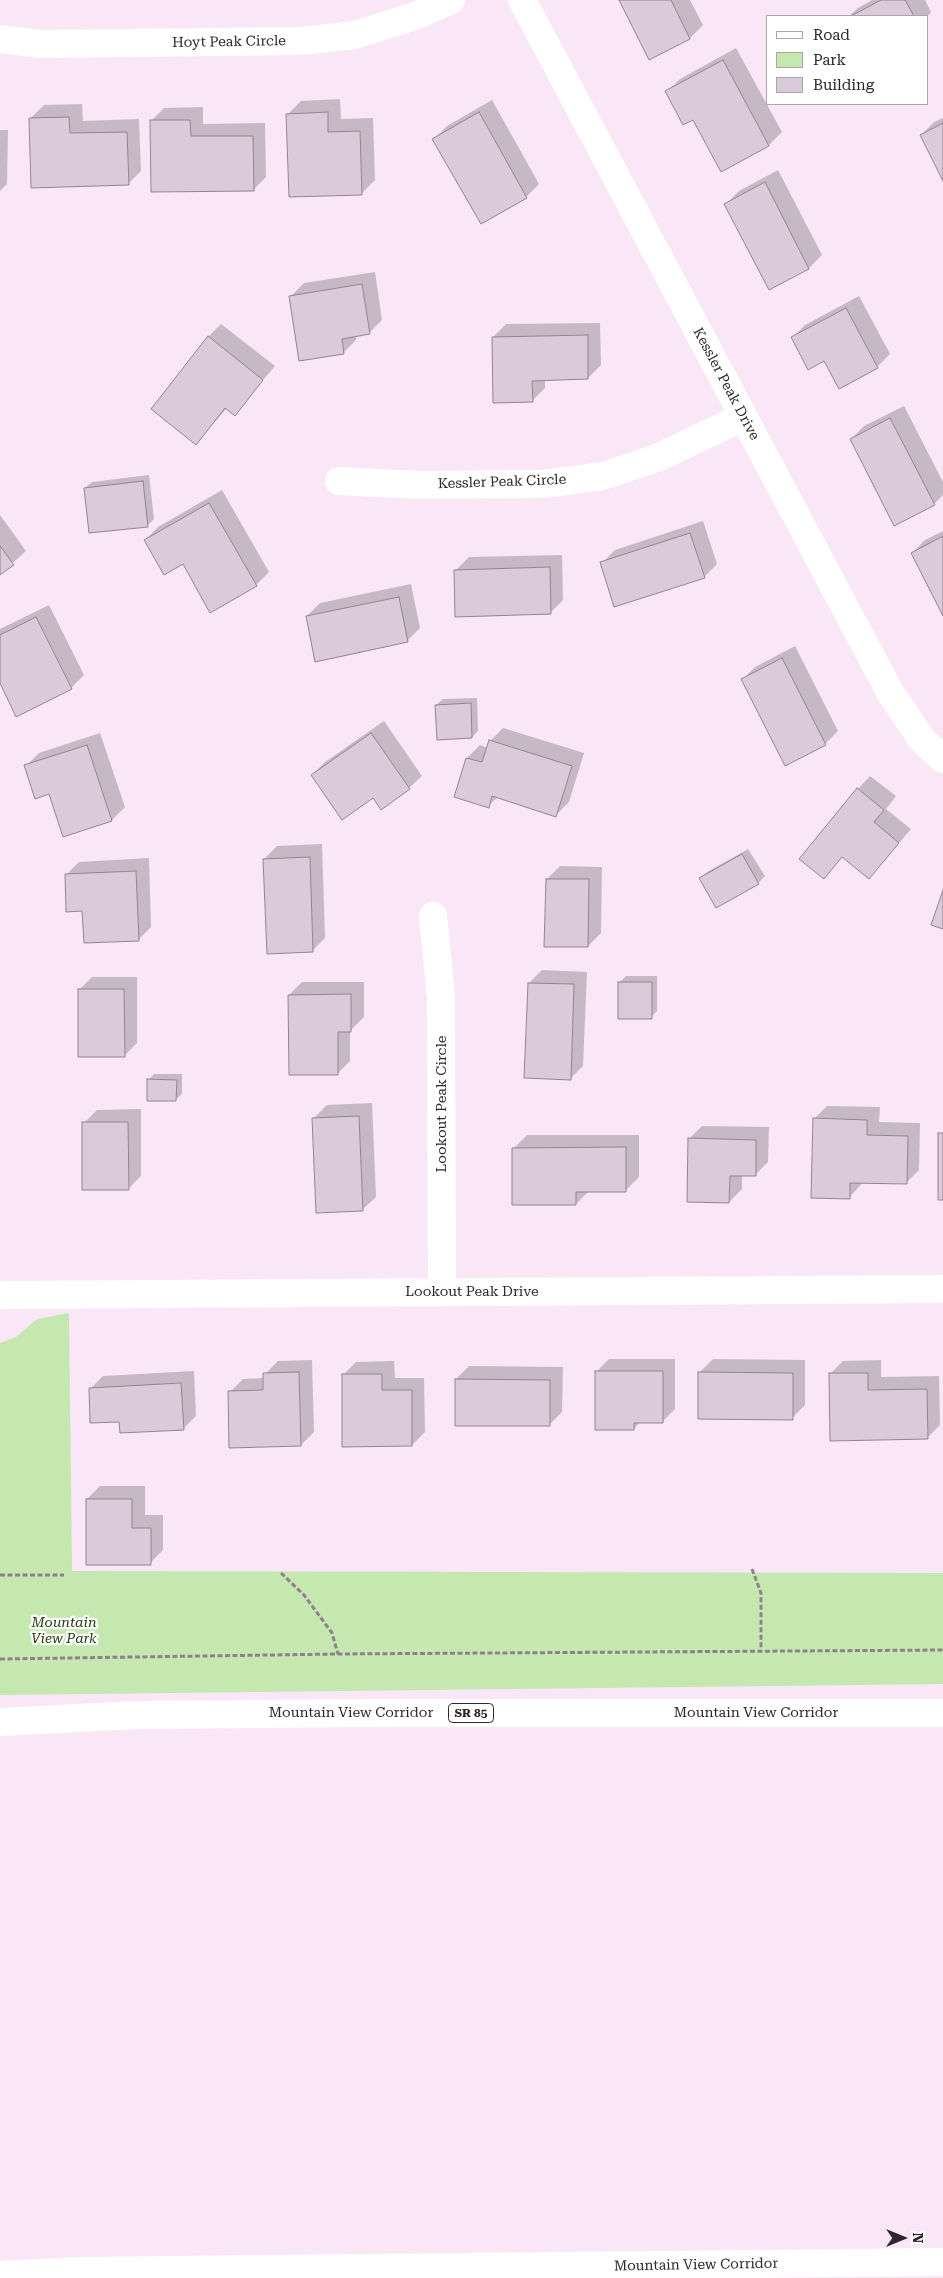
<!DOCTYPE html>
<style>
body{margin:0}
#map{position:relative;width:943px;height:2278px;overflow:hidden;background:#f9e7f8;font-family:"Roboto Serif",serif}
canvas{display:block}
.legend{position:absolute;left:766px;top:15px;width:162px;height:90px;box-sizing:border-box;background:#fff;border:1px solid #aba8ab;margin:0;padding:6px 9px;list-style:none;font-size:15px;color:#2d262c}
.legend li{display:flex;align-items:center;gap:10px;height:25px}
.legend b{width:25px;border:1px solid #aba8ab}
.north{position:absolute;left:878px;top:2213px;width:50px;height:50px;-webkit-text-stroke:4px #fff;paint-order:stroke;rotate:90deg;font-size:14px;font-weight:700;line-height:20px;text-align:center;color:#2d262c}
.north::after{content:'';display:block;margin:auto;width:18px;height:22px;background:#2d262c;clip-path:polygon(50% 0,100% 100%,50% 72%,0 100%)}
</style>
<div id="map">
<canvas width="943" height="2278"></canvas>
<ul class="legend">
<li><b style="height:6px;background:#fff"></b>Road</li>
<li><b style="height:14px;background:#c5e8b1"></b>Park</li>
<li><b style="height:14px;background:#dbcada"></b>Building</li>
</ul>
<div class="north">N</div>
</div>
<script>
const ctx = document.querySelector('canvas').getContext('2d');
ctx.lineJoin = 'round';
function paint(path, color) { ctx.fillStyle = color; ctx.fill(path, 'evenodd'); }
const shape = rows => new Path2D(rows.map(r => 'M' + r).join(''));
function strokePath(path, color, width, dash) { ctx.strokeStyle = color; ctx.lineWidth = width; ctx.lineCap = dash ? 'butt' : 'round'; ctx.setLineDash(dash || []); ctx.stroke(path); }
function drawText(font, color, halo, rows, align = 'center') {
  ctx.font = font + ' "Roboto Serif",serif'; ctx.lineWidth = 4.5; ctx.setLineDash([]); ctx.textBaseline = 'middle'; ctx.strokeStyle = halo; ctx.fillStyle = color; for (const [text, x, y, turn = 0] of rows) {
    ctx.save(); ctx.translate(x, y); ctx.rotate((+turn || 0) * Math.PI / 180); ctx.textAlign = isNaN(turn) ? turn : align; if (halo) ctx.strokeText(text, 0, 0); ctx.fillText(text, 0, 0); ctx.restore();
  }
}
paint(shape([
 [69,1313,72,1571,943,1573,943,1684,0,1695,0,1343,16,1337,37,1319]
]), '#c5e8b1');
paint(shape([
 [620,0,690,0,703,25,690,38,650,58],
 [872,0,925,0,931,12,927,17,849,16,858,8],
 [736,48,782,132,769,145,694,118,667,92,680,79],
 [340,99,341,119,373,118,375,180,362,193,290,196,288,114,301,101],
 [492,100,539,184,526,197,481,222,434,139,447,126],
 [82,104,83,121,139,119,141,171,128,184,31,118,44,105],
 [203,107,203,124,265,123,266,177,253,190,151,121,164,108],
 [943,118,943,178,921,135,934,122],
 [0,130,8,130,7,184,0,191],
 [778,170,822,255,809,268,769,288,726,204,739,191],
 [375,272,382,320,369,333,356,335,356,340,343,353,291,296,304,283],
 [859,296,890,354,877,367,824,359,792,338,805,325],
 [600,323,601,365,588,378,545,379,545,388,532,401,493,337,506,324],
 [221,324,275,366,234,414,227,408,196,443,208,337],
 [904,406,943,482,943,495,934,504,851,439,864,426],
 [149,475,154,519,148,525,85,488,92,482],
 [222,490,269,572,256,585,183,563,145,540,158,527],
 [0,515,26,551,0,574],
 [703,521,717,564,704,577,602,563,615,550],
 [943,531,943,613,912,553,925,540],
 [562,555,563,600,550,613,456,570,469,557],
 [411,584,420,628,407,641,307,616,320,603],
 [49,605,84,675,71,688,0,680,0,629],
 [795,646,838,731,825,744,742,680,755,667],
 [477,698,478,731,472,737,436,705,443,699],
 [384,721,422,776,409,788,373,797,312,775,325,762],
 [503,728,584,753,569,802,556,815,498,797,488,806,456,796,467,758,480,745,488,748,490,741],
 [100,733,125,807,112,820,64,835,50,793,26,766,39,753],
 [870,776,896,796,886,809,911,829,869,878,843,856,824,877,858,789],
 [322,844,325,938,312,951,264,859,277,846],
 [748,849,765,876,758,883,717,906,701,879,707,872],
 [149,858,151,927,138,940,84,910,66,875,79,862],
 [560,866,602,867,601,933,588,946,547,879],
 [542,970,587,972,583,1066,570,1079,529,983],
 [626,976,657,976,657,1011,651,1017,620,982],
 [92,977,137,977,137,1043,124,1056,79,990],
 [302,982,364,982,364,1017,350,1031,350,1061,337,1074,289,995],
 [154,1074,182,1074,182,1094,175,1100,148,1080],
 [372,1103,376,1197,362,1210,314,1118,327,1105],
 [827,1106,880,1107,879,1122,920,1123,919,1170,906,1183,863,1182,850,1197,814,1119],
 [141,1109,141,1176,128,1189,84,1123,97,1110],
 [702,1126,769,1127,768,1162,755,1175,742,1175,742,1189,729,1202,689,1139],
 [527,1135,639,1135,639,1177,626,1190,589,1191,576,1204,514,1148],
 [609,1359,675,1359,675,1409,662,1422,640,1422,634,1429,596,1372],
 [713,1359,805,1360,805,1405,792,1418,700,1372],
 [312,1360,314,1432,301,1445,230,1392,243,1379,265,1378,265,1374,278,1361],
 [881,1360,881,1377,939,1376,940,1425,927,1438,830,1374,843,1361],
 [394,1361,395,1378,424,1378,425,1432,412,1445,343,1375,356,1362],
 [469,1366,563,1367,562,1412,549,1425,456,1379],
 [194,1371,196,1416,183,1429,120,1420,90,1389,103,1376],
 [100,1486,145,1486,145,1515,163,1515,163,1550,150,1563,87,1499]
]), '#0003');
const building = shape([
 [619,0,671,0,690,39,649,60,619,0],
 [881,0,905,0,914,16,851,16,881,0],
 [723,60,769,146,721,172,693,120,683,125,665,91,723,60],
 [328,112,328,132,360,131,362,195,289,197,286,114,328,112],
 [479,112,527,198,481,224,432,139,479,112],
 [69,117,70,133,127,132,129,185,31,188,29,118,69,117],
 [150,120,190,120,191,136,253,136,254,191,151,192,150,120],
 [943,123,943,181,920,135,943,123],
 [765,182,809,269,769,290,724,204,765,182],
 [362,284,370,334,342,339,344,354,299,361,289,296,362,284],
 [846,308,878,368,839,389,824,361,808,370,791,337,846,308],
 [588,335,588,379,532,381,533,402,493,403,492,337,588,335],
 [208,336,263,380,235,416,225,408,196,445,151,409,208,336],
 [890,418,935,505,894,526,850,439,890,418],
 [143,481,148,527,89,533,84,488,143,481],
 [209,503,257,586,210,613,183,564,164,575,144,540,209,503],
 [690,533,705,578,614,607,600,562,690,533],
 [943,536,943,616,911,553,943,536],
 [0,546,14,565,0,575,0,546],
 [550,567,551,614,455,617,454,570,550,567],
 [399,597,408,642,315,662,306,616,399,597],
 [36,617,72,689,16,717,0,683,0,635,36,617],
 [782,658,826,745,785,766,741,679,782,658],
 [471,703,472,738,437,740,435,705,471,703],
 [371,733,410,789,381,810,373,798,342,820,311,775,371,733],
 [489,740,572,766,556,817,492,796,489,808,454,797,466,758,482,762,489,740],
 [87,745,112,821,63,837,49,794,35,799,24,765,87,745],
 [857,788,884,810,874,822,899,843,869,879,842,857,824,879,799,859,857,788],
 [742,854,759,884,716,908,699,878,742,854],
 [310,857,313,952,267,954,263,859,310,857],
 [136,871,139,941,84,943,82,911,66,912,65,874,136,871],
 [546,879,589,879,588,947,544,947,546,879],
 [943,890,943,929,931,925,943,890],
 [618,982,652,982,652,1019,618,1019,618,982],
 [528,983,574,984,571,1080,524,1078,528,983],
 [78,989,124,989,125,1057,78,1057,78,989],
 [351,994,351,1032,338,1032,338,1075,289,1075,288,995,351,994],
 [147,1079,177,1080,176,1101,147,1101,147,1079],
 [359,1116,363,1211,316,1213,312,1118,359,1116],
 [813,1118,867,1120,867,1135,908,1136,907,1184,850,1183,850,1199,811,1198,813,1118],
 [82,1122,128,1122,129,1190,82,1190,82,1122],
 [938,1133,943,1133,943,1200,938,1200,938,1133],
 [688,1138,756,1140,756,1176,730,1176,729,1203,687,1202,688,1138],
 [626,1147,626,1192,576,1192,576,1205,512,1205,512,1148,626,1147],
 [595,1371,663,1371,663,1423,634,1423,634,1430,595,1430,595,1371],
 [299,1372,301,1446,229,1448,228,1391,263,1390,263,1373,299,1372],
 [698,1372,793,1373,793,1420,698,1419,698,1372],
 [829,1373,868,1373,868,1390,927,1389,928,1439,830,1441,829,1373],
 [342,1374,382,1374,382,1390,412,1390,412,1446,342,1447,342,1374],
 [455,1379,550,1380,550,1426,455,1426,455,1379],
 [181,1383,184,1430,120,1433,119,1422,90,1423,89,1388,181,1383],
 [86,1499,132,1499,132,1528,151,1528,151,1565,86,1565,86,1499]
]);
paint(building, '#dbcada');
strokePath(building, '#948392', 1);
strokePath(shape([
 [752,1569,761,1593,761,1651],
 [281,1573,304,1595,332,1633,338,1654],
 [0,1575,64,1575],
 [0,1659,338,1654,943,1650]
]), '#8d818c', 3, [5, 2.5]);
strokePath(shape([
 [522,0,891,694,923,741,943,759],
 [0,39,41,44,300,41,355,35,415,16,451,0],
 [339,481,419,485,543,484,603,476,657,458,743,417],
 [433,916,441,997,442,1292],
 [0,1295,943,1289]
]), '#fff', 28);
strokePath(shape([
 [0,1722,138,1715,377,1713,943,1713],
 [0,2275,78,2271,943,2262]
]), '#fff', 28);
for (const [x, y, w] of [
 [471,1713,45]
]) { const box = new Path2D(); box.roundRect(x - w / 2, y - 9.5, w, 19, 4); ctx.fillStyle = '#fff'; ctx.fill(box); strokePath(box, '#2d262c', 1); }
drawText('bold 12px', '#2d262c', null, [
 ["SR 85",471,1713]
]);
drawText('14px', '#2d262c', '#fff', [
 ["Hoyt Peak Circle",229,42,-1],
 ["Kessler Peak Drive",726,384,62],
 ["Kessler Peak Circle",502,482,-2],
 ["Lookout Peak Circle",442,1104,-90],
 ["Lookout Peak Drive",472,1292],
 ["Mountain View Corridor",351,1713],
 ["Mountain View Corridor",756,1713],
 ["Mountain View Corridor",696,2265,-1]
]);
drawText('italic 14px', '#223b0f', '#fff', [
 ["Mountain",64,1623],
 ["View Park",64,1639]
]);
</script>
